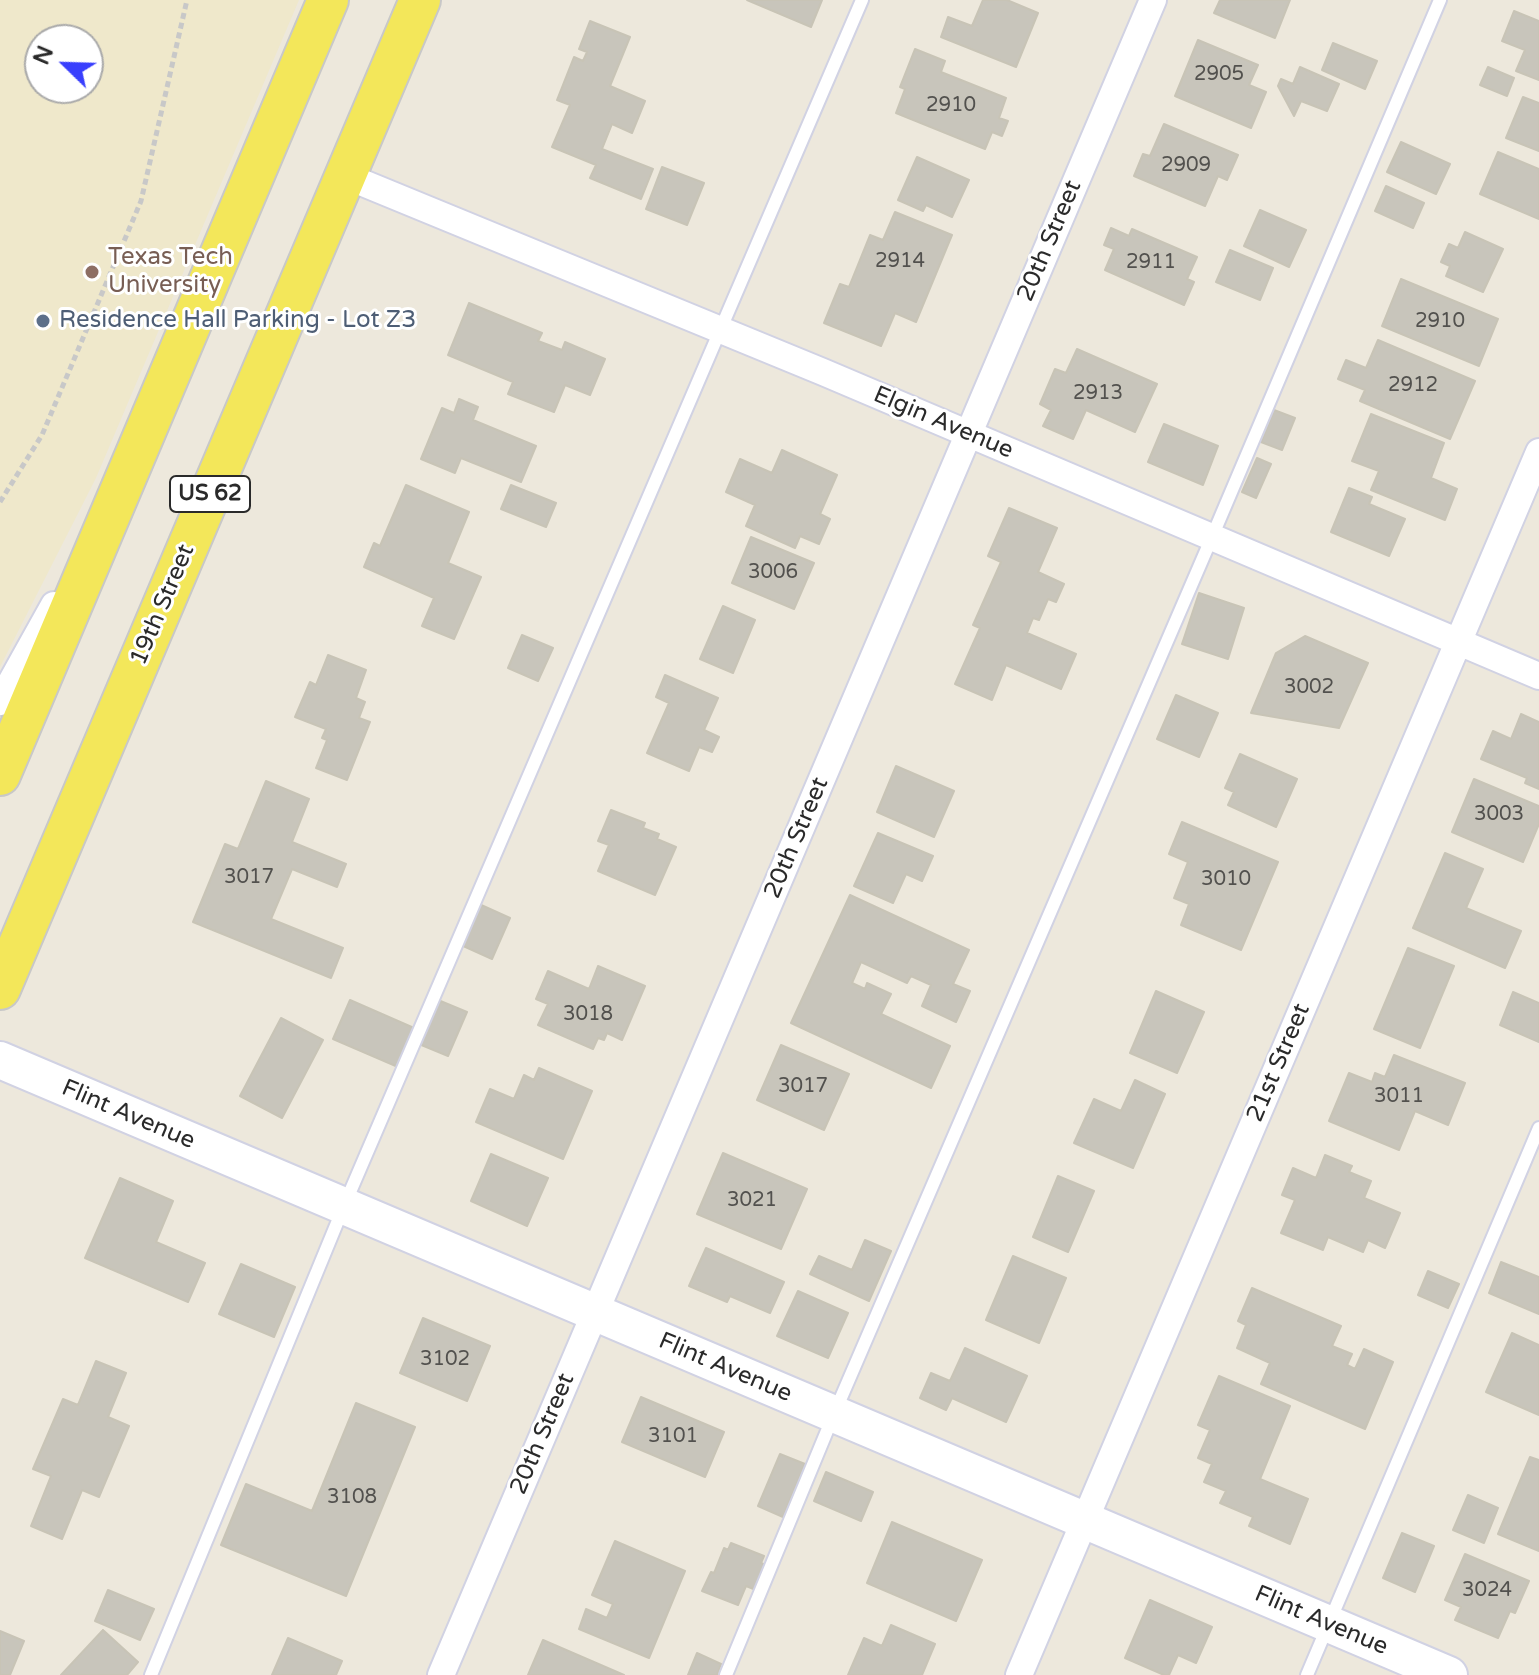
<!DOCTYPE html>
<style>
body{margin:0}
#map{position:relative;width:1539px;height:1675px;overflow:hidden;background:#ede8dc;font-family:"Varela Round",sans-serif}
canvas{display:block}
.north{position:absolute;left:24px;top:24px;width:80px;height:80px;box-sizing:border-box;background:#fff;border:2px solid #aaa;border-radius:50%;rotate:293deg;font-size:22px;font-weight:700;line-height:32px;text-align:center;color:#2a2a2a}
.north::after{content:'';display:block;margin:auto;width:28px;height:36px;background:#393ffd;clip-path:polygon(50% 0,100% 100%,50% 72%,0 100%)}
</style>
<div id="map">
<canvas width="1539" height="1675"></canvas>
<div class="north">N</div>
</div>
<script>
const ctx = document.querySelector('canvas').getContext('2d');
ctx.lineJoin = 'round';
function paint(path, color) { ctx.fillStyle = color; ctx.fill(path, 'evenodd'); }
const shape = rows => new Path2D(rows.map(r => 'M' + r).join(''));
function strokePath(path, color, width, dash) { ctx.strokeStyle = color; ctx.lineWidth = width; ctx.lineCap = dash ? 'butt' : 'round'; ctx.setLineDash(dash || []); ctx.stroke(path); }
function drawText(font, color, halo, rows, align = 'center') {
  ctx.font = font + ' "Varela Round",sans-serif'; ctx.lineWidth = 6; ctx.setLineDash([]); ctx.textBaseline = 'middle'; ctx.strokeStyle = halo; ctx.fillStyle = color; for (const [text, x, y, turn = 0] of rows) {
    ctx.save(); ctx.translate(x, y); ctx.rotate((+turn || 0) * Math.PI / 180); ctx.textAlign = isNaN(turn) ? turn : align; if (halo) ctx.strokeText(text, 0, 0); ctx.fillText(text, 0, 0); ctx.restore();
  }
}
paint(shape([
 [0,0,299,0,96,478,0,667],
 [40,40,88,40,88,88,40,88]
]), '#efe8cb');
const building = shape([
 [747,0,822,0,811,27,747,0],
 [983,0,1007,0,1038,13,1016,67,941,37,948,17,972,26,983,0],
 [1220,0,1290,0,1275,38,1214,13,1220,0],
 [1514,11,1539,21,1539,80,1516,71,1525,50,1502,41,1514,11],
 [590,21,630,37,610,86,645,101,632,133,612,124,602,149,653,169,641,199,590,178,596,165,552,147,570,105,557,100,574,57,583,61,587,52,579,49,590,21],
 [1198,40,1258,65,1249,85,1266,92,1251,128,1175,96,1198,40],
 [1333,43,1377,61,1365,89,1322,70,1333,43],
 [915,49,945,61,941,72,1006,98,999,118,1008,121,1002,136,992,132,985,149,896,113,905,89,900,87,915,49],
 [1300,67,1339,84,1327,111,1301,101,1294,116,1278,86,1281,79,1293,84,1300,67],
 [1488,67,1514,78,1507,96,1480,85,1488,67],
 [1523,97,1539,103,1539,151,1506,138,1523,97],
 [1164,124,1238,155,1227,180,1218,176,1205,206,1134,176,1143,154,1150,156,1164,124],
 [1401,142,1450,164,1436,194,1387,172,1401,142],
 [1498,152,1539,169,1539,219,1480,194,1498,152],
 [917,157,969,180,952,217,926,205,923,211,898,200,917,157],
 [662,167,704,183,687,225,646,209,662,167],
 [1386,186,1424,203,1413,228,1375,211,1386,186],
 [1260,210,1306,230,1289,267,1244,246,1260,210],
 [895,212,952,235,916,322,895,313,881,346,824,323,840,284,849,287,870,235,883,240,895,212],
 [1111,228,1129,236,1132,229,1197,257,1187,279,1194,282,1184,305,1105,270,1114,249,1104,245,1111,228],
 [1465,232,1503,249,1483,292,1446,276,1450,266,1441,262,1449,244,1458,248,1465,232],
 [1230,250,1273,268,1260,300,1216,282,1230,250],
 [1401,279,1498,319,1479,366,1382,326,1401,279],
 [469,303,542,333,538,341,562,350,565,342,605,359,590,395,565,385,554,412,508,394,513,382,448,355,469,303],
 [1378,340,1475,381,1450,439,1360,401,1365,390,1338,379,1346,360,1366,368,1378,340],
 [1077,349,1157,384,1135,432,1086,410,1073,439,1043,426,1051,410,1040,404,1055,369,1066,373,1077,349],
 [459,399,478,407,473,420,536,446,521,482,461,458,455,473,421,459,442,408,454,413,459,399],
 [1274,410,1295,418,1282,450,1261,442,1274,410],
 [1371,414,1444,443,1431,478,1457,489,1445,520,1371,490,1379,471,1352,461,1371,414],
 [1164,424,1218,446,1203,485,1148,462,1164,424],
 [782,450,837,475,820,514,830,519,819,544,800,536,795,548,746,526,755,505,726,492,740,459,772,473,782,450],
 [1257,458,1271,464,1256,498,1242,492,1257,458],
 [406,485,469,512,448,563,481,577,454,639,422,626,434,598,364,567,374,543,380,546,406,485],
 [511,485,556,503,546,527,501,509,511,485],
 [1349,488,1372,497,1369,504,1405,519,1389,556,1331,532,1349,488],
 [1009,508,1057,528,1038,572,1064,584,1056,602,1048,599,1039,620,1033,618,1027,633,1076,654,1061,689,1006,665,992,700,955,684,980,628,973,625,1001,562,988,556,1009,508],
 [751,537,814,563,794,609,732,583,751,537],
 [1199,593,1244,608,1228,659,1182,644,1199,593],
 [723,606,755,620,733,673,700,659,723,606],
 [522,635,553,648,538,681,508,668,522,635],
 [1305,636,1368,663,1339,728,1251,713,1276,653,1305,636],
 [328,655,366,670,356,698,365,702,359,718,370,722,347,780,316,768,327,740,322,738,326,729,295,717,310,682,316,685,328,655],
 [665,675,718,698,704,730,719,737,712,752,699,747,689,771,647,753,669,703,656,697,665,675],
 [1176,695,1218,713,1199,757,1157,739,1176,695],
 [1521,714,1539,722,1539,789,1525,783,1527,778,1481,759,1493,731,1511,739,1521,714],
 [1240,754,1297,779,1276,827,1228,805,1234,792,1225,788,1240,754],
 [896,766,954,791,934,837,877,812,896,766],
 [1474,779,1539,806,1539,824,1523,862,1452,832,1474,779],
 [266,781,309,799,292,842,346,864,337,887,292,869,271,919,343,948,331,978,193,922,225,844,238,849,266,781],
 [611,810,645,823,643,828,659,834,657,839,676,847,655,895,598,871,609,845,598,841,611,810],
 [1182,822,1278,862,1241,950,1181,925,1189,904,1174,898,1188,862,1169,854,1182,822],
 [878,833,933,856,922,881,906,874,893,903,854,886,878,833],
 [1445,853,1483,869,1466,908,1521,931,1505,968,1413,928,1445,853],
 [850,895,969,950,953,984,970,991,956,1022,922,1006,931,985,911,976,907,983,861,962,852,983,865,989,867,983,891,994,881,1014,950,1046,931,1088,791,1023,850,895],
 [479,904,510,918,492,959,461,945,479,904],
 [1408,948,1454,966,1420,1048,1374,1029,1408,948],
 [598,966,645,986,622,1040,607,1033,604,1040,598,1038,593,1049,538,1025,548,1004,536,999,548,971,589,989,598,966],
 [1156,991,1204,1012,1177,1073,1130,1053,1156,991],
 [1513,992,1539,1003,1539,1042,1500,1025,1513,992],
 [350,1000,414,1028,398,1067,333,1039,350,1000],
 [438,1000,467,1012,448,1056,419,1044,438,1000],
 [281,1018,323,1040,282,1118,240,1096,281,1018],
 [781,1045,849,1074,824,1130,757,1100,781,1045],
 [1394,1055,1465,1083,1448,1125,1415,1111,1399,1150,1329,1121,1349,1073,1372,1082,1375,1073,1385,1077,1394,1055],
 [539,1068,592,1091,563,1159,476,1122,490,1089,514,1099,524,1075,534,1080,539,1068],
 [1135,1080,1165,1094,1133,1168,1074,1143,1094,1099,1121,1111,1135,1080],
 [723,1153,807,1189,781,1249,697,1214,723,1153],
 [491,1154,548,1178,527,1226,471,1201,491,1154],
 [1325,1155,1352,1166,1349,1172,1371,1181,1364,1198,1400,1213,1385,1248,1368,1240,1363,1252,1328,1237,1323,1250,1281,1233,1295,1200,1282,1195,1293,1168,1316,1178,1325,1155],
 [1058,1176,1094,1191,1068,1252,1033,1237,1058,1176],
 [120,1178,173,1201,156,1242,205,1263,188,1302,85,1258,120,1178],
 [865,1240,891,1251,869,1301,810,1274,819,1256,852,1270,865,1240],
 [706,1248,784,1282,770,1313,730,1296,727,1302,689,1286,706,1248],
 [1013,1256,1066,1278,1039,1343,986,1320,1013,1256],
 [1501,1262,1539,1277,1539,1314,1489,1293,1501,1262],
 [241,1264,295,1287,274,1337,219,1314,241,1264],
 [1428,1271,1459,1284,1448,1308,1418,1295,1428,1271],
 [1252,1288,1341,1326,1332,1346,1352,1354,1347,1365,1355,1369,1364,1349,1393,1362,1365,1429,1261,1384,1270,1363,1237,1348,1246,1325,1238,1321,1252,1288],
 [798,1291,848,1313,828,1358,777,1336,798,1291],
 [423,1318,490,1346,467,1401,400,1373,423,1318],
 [1512,1333,1539,1345,1539,1415,1486,1392,1512,1333],
 [965,1348,1027,1376,1006,1422,952,1398,946,1410,920,1398,931,1373,950,1381,965,1348],
 [96,1361,126,1373,108,1417,129,1426,99,1497,82,1490,62,1539,31,1526,51,1476,33,1469,63,1399,78,1405,96,1361],
 [1219,1376,1290,1406,1260,1479,1308,1499,1290,1544,1249,1526,1253,1517,1220,1503,1226,1491,1204,1482,1212,1464,1198,1458,1210,1430,1198,1425,1219,1376],
 [641,1397,724,1432,705,1477,622,1442,641,1397],
 [356,1403,415,1427,346,1596,221,1545,246,1484,312,1511,356,1403],
 [780,1454,805,1464,783,1517,758,1506,780,1454],
 [1530,1457,1539,1460,1539,1551,1498,1534,1530,1457],
 [826,1472,873,1492,861,1521,814,1501,826,1472],
 [1468,1495,1498,1508,1484,1543,1453,1530,1468,1495],
 [892,1522,982,1560,956,1621,867,1583,892,1522],
 [1402,1533,1434,1546,1415,1592,1383,1578,1402,1533],
 [615,1541,685,1571,649,1658,579,1629,586,1609,607,1618,613,1604,592,1595,615,1541],
 [731,1543,764,1556,761,1563,766,1565,756,1590,746,1586,738,1605,702,1591,711,1572,714,1573,724,1548,728,1550,731,1543],
 [1465,1554,1529,1581,1515,1613,1510,1611,1498,1638,1455,1620,1461,1607,1445,1600,1465,1554],
 [108,1590,154,1609,140,1640,95,1621,108,1590],
 [1150,1600,1212,1627,1196,1663,1178,1655,1169,1675,1164,1675,1125,1658,1150,1600],
 [891,1625,935,1644,922,1675,848,1675,864,1638,882,1646,891,1625],
 [103,1630,138,1662,127,1675,61,1675,103,1630],
 [0,1631,24,1641,10,1675,0,1675,0,1631],
 [288,1638,342,1661,336,1675,272,1675,288,1638],
 [543,1640,624,1675,528,1675,543,1640],
 [697,1653,721,1664,717,1675,688,1675,697,1653]
]);
paint(building, '#c8c5bb');
strokePath(building, '#c8c4b6', 2);
const lane = shape([
 [151,1675,344,1206,862,0],
 [726,1675,834,1414,1212,537,1440,0],
 [1307,1675,1539,1128]
]);
const street = shape([
 [346,176,823,372,1539,676],
 [0,702,54,605],
 [441,1675,1153,0],
 [1019,1675,1539,452]
]);
const secondary = shape([
 [0,1060,1449,1675]
]);
const primary = shape([
 [0,775,328,0],
 [0,989,420,0]
]);
strokePath(lane, '#d1d2e3', 16);
strokePath(street, '#d1d2e3', 30);
strokePath(secondary, '#d1d2e3', 40);
strokePath(primary, '#c8c8c8', 44);
strokePath(shape([
 [0,502,42,435,141,201,187,0]
]), '#c8c8c8', 5, [6, 4]);
strokePath(lane, '#fff', 12);
strokePath(street, '#fff', 26);
strokePath(secondary, '#fff', 36);
strokePath(primary, '#f3e75a', 40);
for (const [x, y, r, color] of [
 [92,272,8,"#8d6e63"],
 [43,321,8,"#5c6f8a"]
]) { const dot = new Path2D(); dot.arc(x, y, r, 0, 2 * Math.PI); ctx.fillStyle = color; ctx.fill(dot); strokePath(dot, '#fff', 3); }
drawText('20px', '#52514e', null, [
 ["2905",1219,75],
 ["2910",951,106],
 ["2909",1186,166],
 ["2914",900,262],
 ["2911",1151,263],
 ["2910",1440,322],
 ["2912",1413,386],
 ["2913",1098,394],
 ["3006",773,573],
 ["3002",1309,688],
 ["3003",1499,815],
 ["3017",249,878],
 ["3010",1226,880],
 ["3018",588,1015],
 ["3017",803,1087],
 ["3011",1399,1097],
 ["3021",752,1201],
 ["3102",445,1360],
 ["3101",673,1437],
 ["3108",352,1498],
 ["3024",1487,1591]
]);
for (const [x, y, w] of [
 [210,494,80]
]) { const box = new Path2D(); box.roundRect(x - w / 2, y - 18, w, 36, 6); ctx.fillStyle = '#fff'; ctx.fill(box); strokePath(box, '#2a2a2a', 2); }
drawText('bold 22px', '#2a2a2a', null, [
 ["US 62",210,494]
]);
drawText('24px', '#2a2a2a', '#fff', [
 ["20th Street",1050,241,-67],
 ["Elgin Avenue",943,423,23],
 ["19th Street",163,605,-67],
 ["20th Street",797,838,-67],
 ["21st Street",1279,1063,-67],
 ["Flint Avenue",128,1115,23],
 ["Flint Avenue",725,1368,23],
 ["20th Street",543,1434,-67],
 ["Flint Avenue",1321,1621,23]
]);
drawText('24px', '#785e54', '#fff', [
 ["Texas Tech",108,258],
 ["University",108,286]
], 'left');
drawText('24px', '#4e5e75', '#fff', [
 ["Residence Hall Parking - Lot Z3",59,321]
], 'left');
</script>
